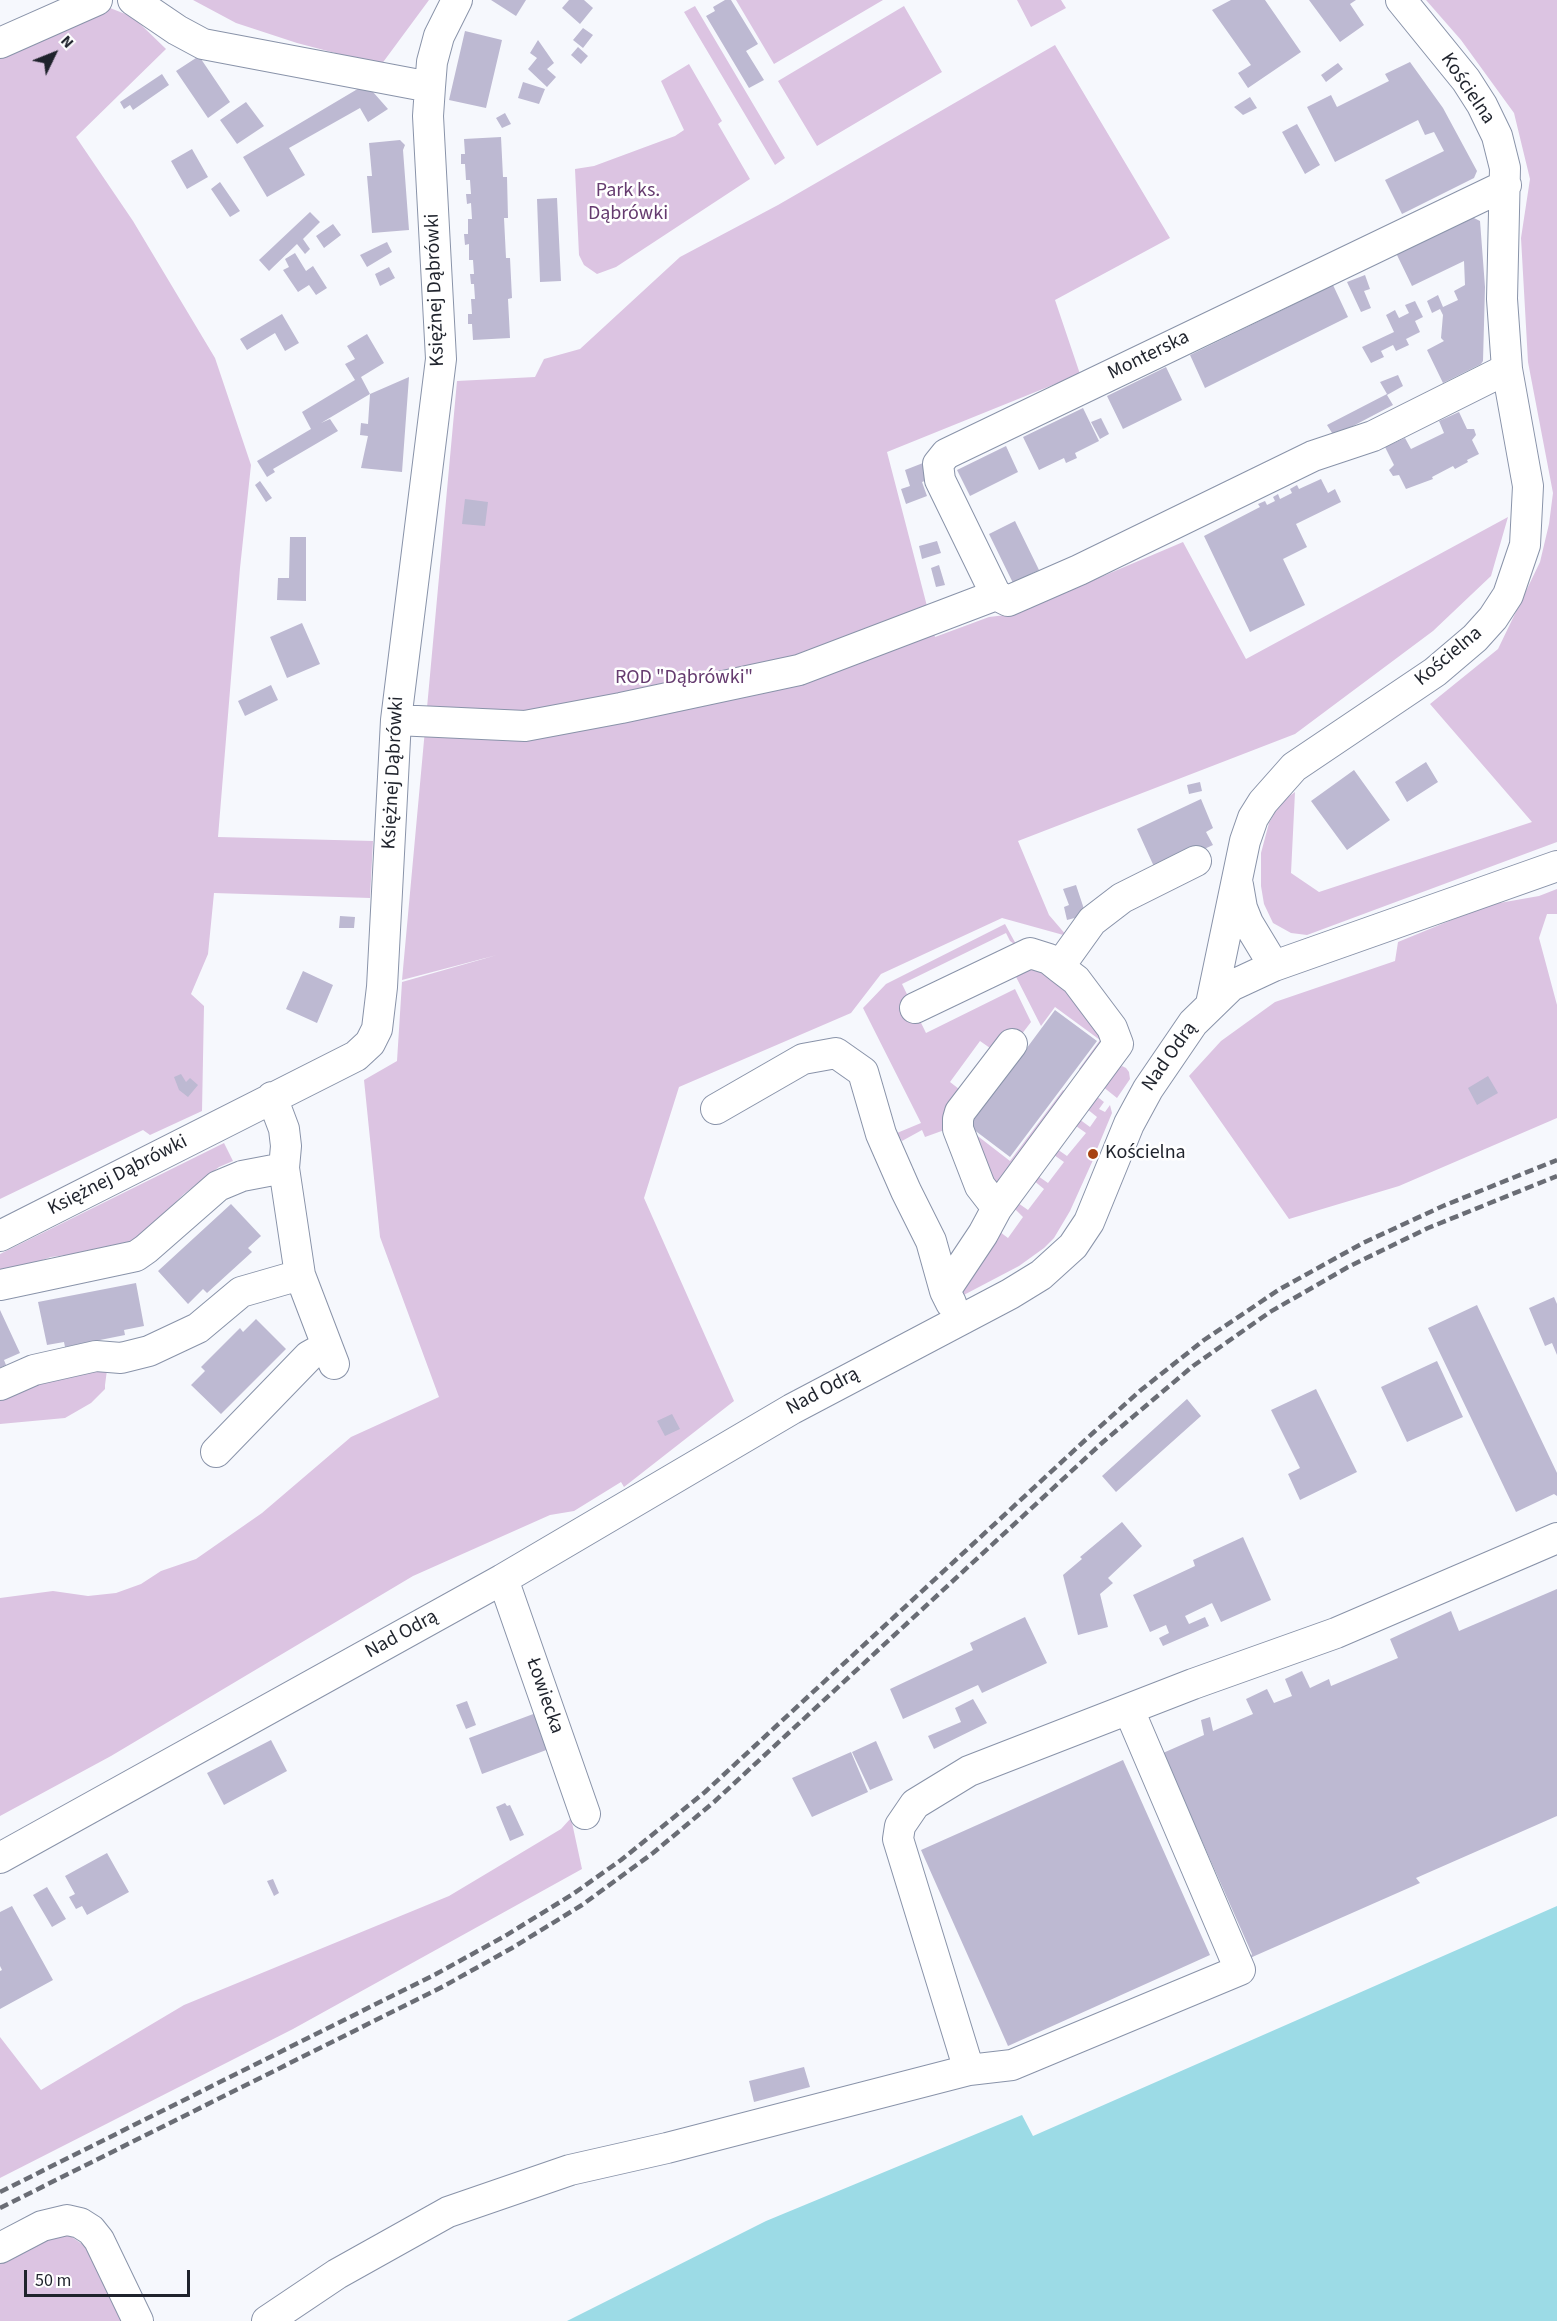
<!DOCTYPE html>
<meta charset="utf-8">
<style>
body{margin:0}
#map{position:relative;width:1557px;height:2321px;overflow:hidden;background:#f6f8fd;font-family:"Source Sans 3",sans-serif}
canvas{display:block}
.north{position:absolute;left:24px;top:24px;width:60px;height:60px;-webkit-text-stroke:4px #fff;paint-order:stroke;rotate:47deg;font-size:16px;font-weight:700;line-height:24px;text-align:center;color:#1f232c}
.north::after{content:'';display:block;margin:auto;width:21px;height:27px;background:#1f232c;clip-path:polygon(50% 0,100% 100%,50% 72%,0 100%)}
.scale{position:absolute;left:24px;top:2270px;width:166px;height:27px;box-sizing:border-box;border:3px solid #1f232c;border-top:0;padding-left:8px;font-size:18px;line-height:21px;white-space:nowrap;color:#1f232c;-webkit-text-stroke:4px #fff;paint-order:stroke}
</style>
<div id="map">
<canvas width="1557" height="2321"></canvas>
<div class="north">N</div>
<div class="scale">50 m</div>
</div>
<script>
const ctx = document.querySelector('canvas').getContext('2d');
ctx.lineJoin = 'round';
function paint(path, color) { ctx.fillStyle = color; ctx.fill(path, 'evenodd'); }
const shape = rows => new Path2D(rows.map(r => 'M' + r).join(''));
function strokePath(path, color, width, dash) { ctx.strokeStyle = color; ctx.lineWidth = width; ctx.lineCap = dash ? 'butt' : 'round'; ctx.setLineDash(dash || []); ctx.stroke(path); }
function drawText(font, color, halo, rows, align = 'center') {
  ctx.font = font + ' "Source Sans 3",sans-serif'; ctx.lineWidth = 5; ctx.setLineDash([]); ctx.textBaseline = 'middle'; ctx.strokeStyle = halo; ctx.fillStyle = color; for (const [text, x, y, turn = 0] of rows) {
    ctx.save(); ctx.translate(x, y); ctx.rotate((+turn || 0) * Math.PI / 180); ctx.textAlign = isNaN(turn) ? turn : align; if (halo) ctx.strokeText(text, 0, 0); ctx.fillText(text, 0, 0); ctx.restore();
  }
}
paint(shape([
 [193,0,429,0,381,65,297,43,236,23],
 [736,0,883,0,774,64],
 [1017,0,1061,0,1066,8,1031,27],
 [1426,0,1557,0,1557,842,1307,935,1291,933,1273,923,1264,904,1261,886,1261,853,1269,823,1281,802,1295,792,1291,873,1319,892,1532,822,1430,704,1498,649,1540,562,1549,524,1553,493,1528,362,1521,238,1530,179,1514,113,1461,40],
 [695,6,785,158,775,165,684,12],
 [904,6,942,72,817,146,778,81],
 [110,8,133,17,166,49,76,137,133,221,215,358,251,465,240,568,218,837,373,841,370,898,214,893,208,954,191,994,204,1006,202,1111,150,1135,143,1130,0,1199,0,52],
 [1055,45,1170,238,1055,300,1080,374,887,452,935,637,989,617,1014,614,1183,542,1246,659,1508,517,1491,576,1433,631,1295,734,1018,841,1049,915,1067,936,1002,918,881,974,851,1013,679,1087,644,1198,734,1401,624,1487,621,1482,574,1511,550,1515,413,1576,111,1756,0,1816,0,1598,53,1591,88,1596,116,1593,141,1584,161,1571,196,1559,262,1513,351,1437,439,1397,380,1237,364,1080,397,1061,402,982,497,955,402,980,457,381,535,377,544,359,580,349,680,257,778,205],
 [689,64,722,121,718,124,750,179,616,267,597,274,584,265,579,255,575,169,594,166,675,136,684,130,661,81],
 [1557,889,1557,914,1547,914,1539,938,1557,1005,1557,1118,1399,1186,1289,1219,1189,1076,1221,1041,1275,1002,1395,961,1398,942,1488,905,1539,896],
 [1005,924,1017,946,1010,941,1006,933,902,984,926,1033,1015,989,1031,1022,1018,1039,990,1048,980,1041,950,1082,959,1089,950,1128,925,1137,922,1130,902,1141,897,1133,921,1123,863,1008,886,984],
 [1030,964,1069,989,1105,1035,1085,1073,1079,1069,1100,1040,1055,1007,1041,1026,1013,971],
 [1122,1066,1126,1068,1129,1072,1130,1079,1117,1098,1102,1086,1116,1069],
 [1063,1090,1069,1095,998,1184,992,1183,966,1127,1010,1161],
 [1095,1095,1104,1102,1099,1109,1105,1112,1110,1105,1112,1113,1097,1149,1094,1148,1089,1158,1093,1160,1070,1211,1054,1238,1044,1248,1019,1266,958,1298,996,1229,1008,1238,1023,1217,1014,1208,1018,1203,1028,1210,1044,1189,1033,1180,1038,1176,1048,1183,1064,1162,1054,1155,1057,1149,1067,1156,1086,1133,1076,1126,1079,1119,1090,1127,1097,1117,1087,1109],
 [224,1143,233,1161,219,1167,184,1194,130,1247,51,1257,0,1275,0,1254],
 [99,1367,107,1370,105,1385,105,1389,91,1403,65,1418,0,1424,0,1396,37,1379],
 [571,1818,582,1869,293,2029,0,2178,0,2037,41,2090,184,2005,449,1896,561,1829],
 [66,2233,85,2246,123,2321,0,2321,0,2260,38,2240]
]), '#dcc4e2');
paint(shape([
 [1557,1906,1557,2321,567,2321,766,2221,1022,2115,1033,2136]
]), '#9cdbe6');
paint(shape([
 [491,0,526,0,516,16],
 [569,0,584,0,593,8,580,24,562,8],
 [725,0,731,0,758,44,746,51,764,80,749,88,706,16,715,11,713,7],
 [1231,0,1265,0,1301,52,1248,88,1238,73,1251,65,1212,10],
 [1309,0,1356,0,1350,4,1364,25,1340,42],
 [583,28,593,35,583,48,573,40],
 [465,31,502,40,486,108,449,100],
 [538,40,554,63,547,69,556,77,547,87,528,69,537,58,530,53],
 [578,47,588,56,581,64,571,55],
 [199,56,230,102,208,118,176,71],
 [1410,62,1443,108,1477,171,1474,178,1402,214,1385,180,1444,151,1434,132,1425,135,1418,120,1335,162,1307,107,1331,95,1337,107,1389,81,1385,74],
 [1338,63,1343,69,1326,82,1321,75],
 [162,74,169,85,133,110,130,105,124,109,120,102],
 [523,82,545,89,539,104,518,98],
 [366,84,388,109,368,122,360,108,289,148,305,175,267,197,243,157],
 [1250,97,1257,108,1243,115,1234,107],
 [246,102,264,126,237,144,220,120],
 [505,113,511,124,502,128,496,118],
 [1297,124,1320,165,1305,174,1282,132],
 [501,137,503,177,507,177,508,218,504,218,506,258,510,258,512,298,508,299,510,338,473,340,472,324,468,324,468,314,472,314,471,299,475,299,474,284,471,284,470,274,474,274,473,260,469,260,469,244,465,245,464,234,468,234,468,219,472,219,471,203,467,204,466,194,471,194,470,180,466,180,465,164,461,164,461,154,465,154,464,139],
 [400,140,405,145,403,150,409,230,372,233,367,176,372,176,369,143],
 [192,149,208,177,187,189,171,161],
 [220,182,240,211,230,217,211,189],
 [557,198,561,281,540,282,537,199],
 [310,212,320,222,303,239,310,249,305,254,297,244,269,271,259,260],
 [1470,216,1480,221,1485,287,1483,361,1481,364,1443,383,1427,350,1444,341,1441,338,1443,315,1440,309,1432,313,1427,301,1438,295,1443,307,1458,300,1454,291,1465,285,1464,261,1412,286,1396,253],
 [333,224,341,235,324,248,316,236],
 [387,242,392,252,367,267,360,255],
 [295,253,306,271,313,266,327,288,316,295,309,285,298,292,283,270,289,267,285,259],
 [389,267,395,278,380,286,375,274],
 [1365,275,1370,289,1364,291,1371,308,1361,312,1347,282],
 [1333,285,1348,317,1205,388,1190,355],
 [1415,301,1423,317,1415,321,1420,332,1406,339,1409,345,1396,351,1393,345,1381,351,1384,357,1371,363,1362,347,1394,332,1386,315,1395,310,1399,318,1409,313,1405,305],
 [282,314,299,343,285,351,275,333,247,350,240,339],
 [367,334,384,363,361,377,370,394,321,423,330,419,338,431,273,469,275,472,267,477,257,461,311,429,302,412,355,380,345,364,355,359,347,346],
 [1166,367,1182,400,1123,429,1107,396],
 [1398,375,1403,386,1387,395,1393,405,1334,436,1327,425,1387,394,1380,382],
 [409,377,402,472,361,468,368,436,360,435,361,423,368,424,370,394],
 [1083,408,1099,441,1075,453,1077,458,1066,463,1064,458,1039,470,1023,437],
 [1459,412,1467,429,1474,429,1476,435,1472,440,1479,454,1467,460,1468,462,1455,469,1453,466,1432,477,1433,479,1406,489,1399,475,1393,476,1389,470,1394,465,1385,447,1405,438,1411,449,1444,433,1439,421],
 [1101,418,1109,434,1100,439,1091,422],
 [1006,446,1018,472,970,496,957,470],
 [923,463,930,479,922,482,927,496,906,504,901,489,910,486,905,470],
 [1321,479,1328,493,1335,489,1341,502,1296,524,1307,547,1283,559,1305,605,1250,632,1204,536,1260,507,1258,504,1265,501,1267,505,1275,501,1273,497,1278,494,1280,499,1292,493,1290,489,1297,485,1299,489],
 [260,481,272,498,266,502,255,485],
 [465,499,488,502,485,526,462,524],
 [1015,521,1039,570,1013,583,989,534],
 [290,537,306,537,306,601,277,600,278,578,289,578],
 [937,541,941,553,922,559,919,546],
 [939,565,945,585,936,587,931,568],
 [302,623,320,664,287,678,270,637],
 [271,685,278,700,245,716,238,701],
 [1426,762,1438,782,1407,802,1395,782],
 [1354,770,1390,820,1347,850,1311,801],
 [1200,782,1202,791,1189,794,1187,785],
 [1201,799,1213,828,1206,832,1213,845,1156,871,1137,829],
 [1076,885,1086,915,1067,920,1064,907,1069,905,1063,889],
 [340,916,355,917,354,928,339,928],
 [303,971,333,985,317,1023,286,1009],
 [1055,1010,1097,1041,1010,1157,969,1126],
 [181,1074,186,1082,190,1078,198,1085,188,1097,179,1090,174,1077],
 [1488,1076,1498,1093,1477,1105,1468,1088],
 [231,1204,261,1236,248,1248,252,1252,207,1293,203,1289,188,1304,158,1271],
 [136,1283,144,1326,124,1330,125,1335,65,1347,64,1342,47,1345,38,1302],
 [1554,1297,1557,1304,1557,1355,1552,1343,1545,1346,1529,1308],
 [1477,1305,1557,1473,1557,1496,1554,1494,1516,1512,1428,1328],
 [0,1310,20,1353,4,1360,6,1365,0,1368],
 [256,1319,286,1349,221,1414,191,1385,205,1371,201,1367,240,1328,243,1332],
 [1437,1361,1463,1417,1407,1442,1381,1387],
 [1316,1389,1357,1472,1300,1500,1288,1474,1300,1468,1271,1410],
 [1187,1399,1201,1416,1116,1492,1102,1476],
 [672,1414,680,1429,665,1436,657,1421],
 [1122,1522,1142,1546,1108,1578,1113,1583,1100,1594,1108,1627,1078,1635,1063,1575,1082,1559,1080,1557],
 [1243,1537,1271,1600,1221,1622,1212,1603,1185,1616,1189,1624,1205,1617,1209,1626,1163,1646,1159,1638,1169,1633,1166,1625,1150,1632,1133,1595,1195,1566,1193,1560],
 [1557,1589,1557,1816,1416,1878,1420,1883,1250,1958,1252,1954,1163,1753,1204,1735,1201,1720,1210,1717,1213,1731,1253,1714,1246,1699,1267,1689,1274,1703,1292,1696,1285,1679,1302,1671,1310,1688,1329,1679,1331,1686,1398,1658,1390,1639,1451,1611,1459,1631],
 [1025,1617,1047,1663,982,1693,978,1685,903,1719,890,1689,973,1650,970,1643],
 [973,1699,987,1723,934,1749,928,1736,961,1722,955,1708],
 [467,1701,476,1725,466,1729,456,1705],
 [536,1713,549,1749,482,1774,469,1738],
 [271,1740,287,1771,224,1805,207,1773],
 [876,1741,893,1780,870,1790,852,1752],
 [851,1752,868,1792,812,1817,792,1778],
 [1123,1760,1210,1955,1008,2046,921,1850],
 [505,1803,507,1806,510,1805,524,1835,510,1841,496,1807],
 [107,1853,129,1892,87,1915,82,1906,76,1909,69,1897,75,1894,65,1876],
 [273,1879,279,1893,274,1896,267,1881],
 [47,1887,66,1919,52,1927,33,1895],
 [12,1906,53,1980,0,2009,0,1971,2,1970,0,1966,0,1912],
 [804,2067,810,2087,754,2102,749,2081]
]), '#bdb9d2');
const minor = shape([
 [133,0,177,30,203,44,430,87],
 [0,43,97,0],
 [1506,185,946,454,938,464,940,480,996,595,1008,601,1079,570,1313,456,1373,436,1507,369],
 [396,720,525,726,621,708,799,670,996,595],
 [1238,885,1242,908,1248,923,1274,966],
 [1211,1004,1245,841,1253,818,1263,802,1294,767,1435,672,1475,638,1493,618,1508,595,1525,545,1528,486,1507,369,1502,299,1505,168,1497,136,1482,105,1466,80,1401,0],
 [915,1008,1030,953,1049,959,1059,967],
 [272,1097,284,1129,286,1146,284,1168,300,1275,334,1364],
 [716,1109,803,1059,836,1053,863,1072,881,1134,906,1191,931,1241,945,1291],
 [997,1208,1118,1044,1112,1028,1076,980,1059,967,1092,921,1122,898,1196,861],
 [0,1236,356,1056,370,1043,377,1029,382,987,396,720,441,359,428,116,430,87,432,62,439,36,457,0],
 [0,1285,136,1256,146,1249,218,1186,242,1176,284,1168],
 [951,1303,945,1291,983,1234,997,1208,980,1186,958,1129,958,1119,960,1112,1012,1044],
 [0,1385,34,1370,96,1356,121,1358,149,1351,198,1328,241,1292,300,1275],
 [216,1452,309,1356,327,1346],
 [503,1579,585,1814],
 [0,1858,503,1579,792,1409,1010,1294,1041,1275,1073,1246,1089,1222,1129,1124,1148,1089,1193,1023,1231,986,1274,966,1557,866],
 [969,2070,1012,2065,1240,1970,1129,1710],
 [0,2248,42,2226,67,2220,80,2223,91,2230,99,2240,138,2321],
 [267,2321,337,2274,448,2212,570,2170,667,2148,969,2070,898,1839,900,1826,915,1804,969,1771,1193,1684,1336,1633,1557,1538]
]);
strokePath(minor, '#8993a9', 32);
strokePath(minor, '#fff', 30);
strokePath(shape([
 [0,2192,436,1974,505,1936,573,1894,621,1860,705,1792,1094,1432,1141,1390,1204,1340,1280,1289,1363,1243,1443,1206,1557,1160],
 [0,2208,444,1986,512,1948,582,1905,653,1853,714,1802,1103,1442,1193,1366,1270,1312,1348,1267,1428,1228,1557,1176]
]), '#6a6d75', 4.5, [9, 4.5]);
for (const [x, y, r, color] of [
 [1093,1154,6,"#a74312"]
]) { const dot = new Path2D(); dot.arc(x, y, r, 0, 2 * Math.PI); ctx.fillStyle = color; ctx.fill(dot); strokePath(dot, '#fff', 2); }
drawText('20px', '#1f232c', '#fff', [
 ["Kościelna",1467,89,56],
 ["Księżnej Dąbrówki",436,290,-92],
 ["Monterska",1149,356,-26],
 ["Kościelna",1449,657,-40],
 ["Księżnej Dąbrówki",394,773,-87],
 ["Nad Odrą",1170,1057,-55],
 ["Księżnej Dąbrówki",118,1176,-27],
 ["Nad Odrą",823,1392,-28],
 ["Nad Odrą",402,1635,-29],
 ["Łowiecka",544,1696,71]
]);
drawText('20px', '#653b6f', '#fff', [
 ["Park ks.",628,192],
 ["Dąbrówki",628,215],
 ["ROD \"Dąbrówki\"",684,679]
]);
drawText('20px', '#1f232c', '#fff', [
 ["Kościelna",1105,1154]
], 'left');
</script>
